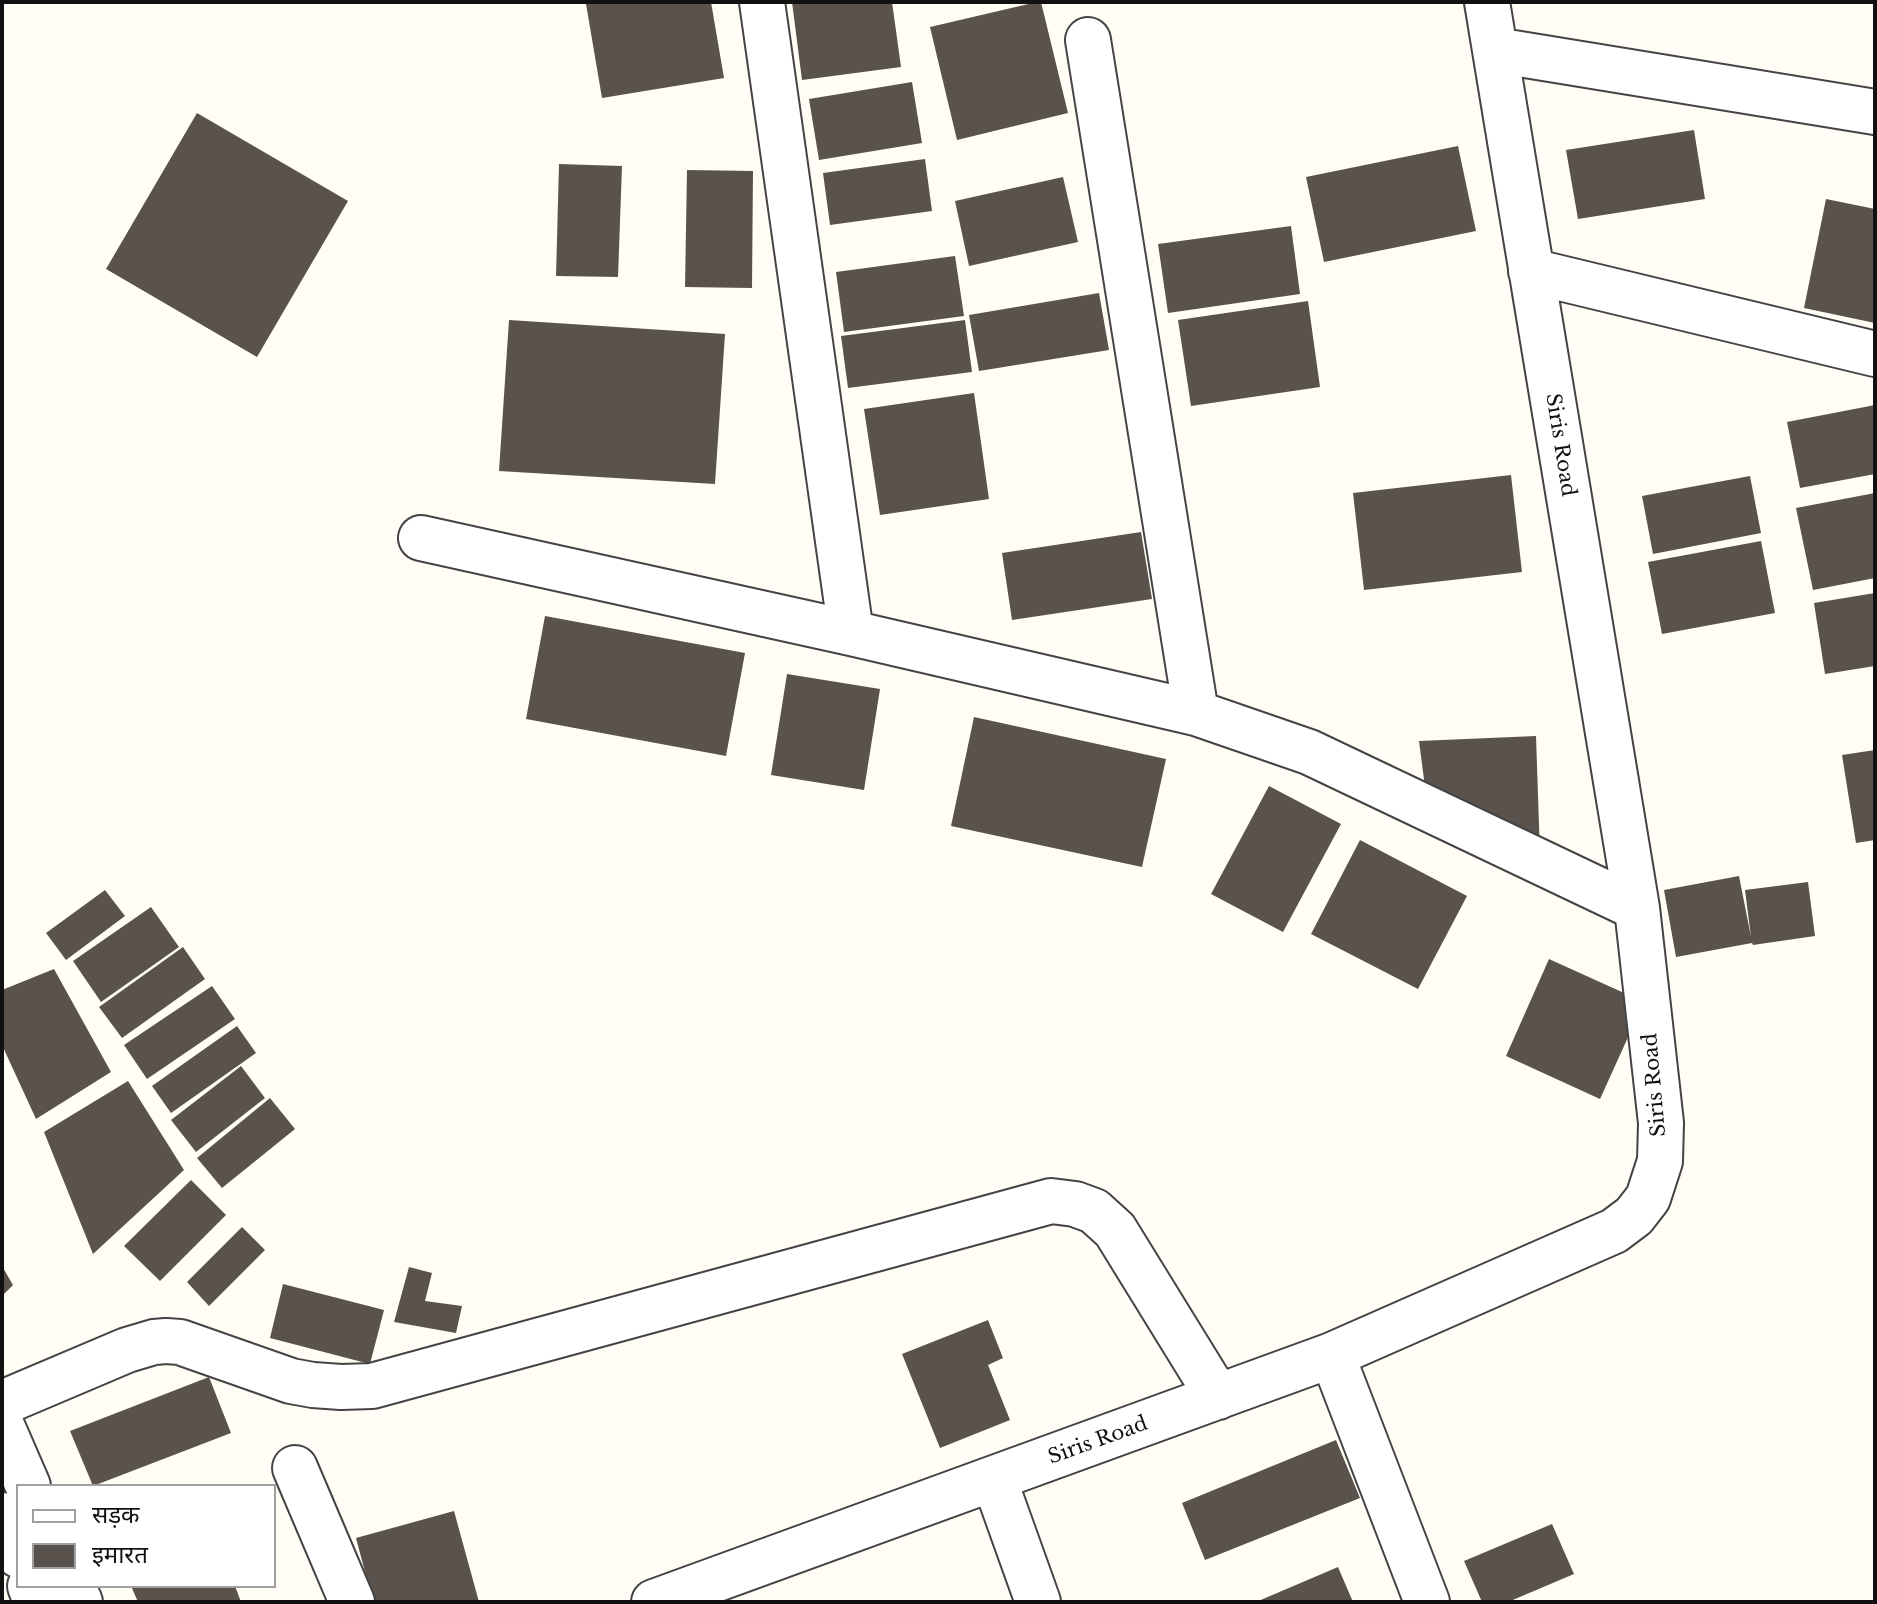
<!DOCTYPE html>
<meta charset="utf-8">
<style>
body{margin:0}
#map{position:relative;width:1877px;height:1604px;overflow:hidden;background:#fffdf5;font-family:"Libre Baskerville","Noto Sans Devanagari",serif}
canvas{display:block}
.frame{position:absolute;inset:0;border:4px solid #111;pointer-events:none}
.legend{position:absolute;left:16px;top:1484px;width:260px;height:104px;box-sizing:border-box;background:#fff;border:2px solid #a0a0a0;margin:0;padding:10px 14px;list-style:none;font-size:24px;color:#111}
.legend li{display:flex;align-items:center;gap:16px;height:40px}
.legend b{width:40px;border:2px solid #a0a0a0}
</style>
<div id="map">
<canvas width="1877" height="1604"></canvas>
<div class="frame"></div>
<ul class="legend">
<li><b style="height:10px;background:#fff"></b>सड़क</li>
<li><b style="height:22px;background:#5a524d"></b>इमारत</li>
</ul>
</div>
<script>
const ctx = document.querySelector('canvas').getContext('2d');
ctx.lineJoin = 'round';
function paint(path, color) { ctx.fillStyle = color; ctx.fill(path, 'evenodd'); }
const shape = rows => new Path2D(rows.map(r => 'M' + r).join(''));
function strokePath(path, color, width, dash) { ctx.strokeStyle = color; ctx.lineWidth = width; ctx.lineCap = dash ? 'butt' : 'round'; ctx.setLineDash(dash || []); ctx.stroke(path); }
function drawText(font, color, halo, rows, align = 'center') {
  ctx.font = font + ' "Libre Baskerville",serif'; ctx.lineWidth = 8; ctx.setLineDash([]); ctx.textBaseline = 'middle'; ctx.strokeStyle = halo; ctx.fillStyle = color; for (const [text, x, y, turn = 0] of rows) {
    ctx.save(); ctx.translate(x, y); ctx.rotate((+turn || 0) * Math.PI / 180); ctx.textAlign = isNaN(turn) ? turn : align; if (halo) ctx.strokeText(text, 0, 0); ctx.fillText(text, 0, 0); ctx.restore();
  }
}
paint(shape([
 [601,2,711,2,724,78,602,98,586,4],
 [792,2,892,2,901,67,802,80],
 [1037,2,1041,2,1068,113,957,140,930,27],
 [912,82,922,143,819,160,809,99],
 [197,113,348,201,257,357,106,269],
 [1694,130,1705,199,1578,219,1566,150],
 [1458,146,1476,231,1324,262,1306,177],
 [925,159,932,211,830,225,823,173],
 [559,164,622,166,618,277,556,276],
 [687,170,753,171,752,288,685,287],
 [1063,177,1078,242,969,266,955,201],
 [1826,199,1875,209,1875,323,1804,308],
 [1291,226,1300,294,1168,313,1158,244],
 [955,256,964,316,844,332,836,272],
 [1099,293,1109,350,979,371,969,315],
 [1308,301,1320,387,1191,406,1178,320],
 [509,320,725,334,715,484,499,471],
 [965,320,972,372,848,388,841,336],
 [974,393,989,499,880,515,864,409],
 [1875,405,1875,474,1800,488,1787,422],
 [1511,475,1522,572,1364,590,1353,493],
 [1750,476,1761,533,1653,554,1642,496],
 [1875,493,1875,578,1813,590,1796,508],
 [1141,532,1152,599,1012,620,1002,553],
 [1761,541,1775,613,1662,634,1648,562],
 [1875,593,1875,666,1825,674,1814,603],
 [545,616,745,653,726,756,526,719],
 [787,674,880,689,864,790,771,775],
 [974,717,1166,759,1142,867,951,826],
 [1536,736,1540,854,1426,795,1419,741],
 [1875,750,1875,840,1856,843,1842,755],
 [1269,786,1341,824,1283,932,1211,894],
 [1360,840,1467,896,1418,989,1311,934],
 [1739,876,1751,937,1745,890,1808,882,1815,936,1753,945,1752,943,1676,957,1664,890],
 [105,890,125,916,66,960,46,933],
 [151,907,179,947,101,1002,73,961],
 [183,947,205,979,122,1038,99,1007],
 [1549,959,1644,1002,1600,1099,1506,1056],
 [54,969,111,1072,36,1119,2,1045,2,990],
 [212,986,235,1019,147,1079,124,1045],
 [237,1026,256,1053,171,1113,152,1086],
 [241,1066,265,1098,196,1152,171,1120],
 [128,1081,184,1170,93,1254,44,1132],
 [270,1098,295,1129,222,1188,197,1158],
 [191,1180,226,1215,160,1281,124,1246],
 [242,1227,265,1250,209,1306,187,1282],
 [2,1266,13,1285,2,1296],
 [409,1267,432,1273,425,1301,462,1306,456,1333,394,1322],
 [283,1284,384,1310,370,1364,270,1338],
 [988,1320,1003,1358,988,1365,1010,1420,940,1448,902,1354],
 [209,1377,231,1433,93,1486,70,1431],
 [1336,1440,1360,1498,1205,1560,1182,1503],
 [454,1511,479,1602,373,1602,356,1538],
 [1552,1524,1574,1574,1508,1602,1482,1602,1464,1561],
 [1338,1567,1353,1602,1256,1602],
 [131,1586,235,1586,241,1602,138,1602]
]), '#5a524d');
const minor = shape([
 [762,2,851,633],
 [1088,40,1196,713],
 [1495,50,1875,112],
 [1531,271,1875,354],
 [421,538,851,633,1196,713,1309,752,1637,908],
 [1332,1355,1427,1602],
 [2,1403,127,1350,154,1342,166,1341,180,1342,291,1381,313,1385,341,1387,372,1386,1051,1201,1075,1204,1094,1211,1115,1230,1218,1397],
 [2,1426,28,1486],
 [295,1468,352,1602],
 [994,1479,1038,1602],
 [2,1515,18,1555],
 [30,1586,36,1602],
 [73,1586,80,1602],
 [654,1602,1332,1355,1614,1231,1634,1216,1648,1198,1660,1161,1661,1123,1637,908,1487,2]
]);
strokePath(minor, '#444', 48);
strokePath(minor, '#fff', 44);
drawText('20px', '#111', '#fff', [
 ["Siris Road",1560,445,81],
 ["Siris Road",1655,1085,-95],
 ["Siris Road",1098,1441,-20]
]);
</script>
